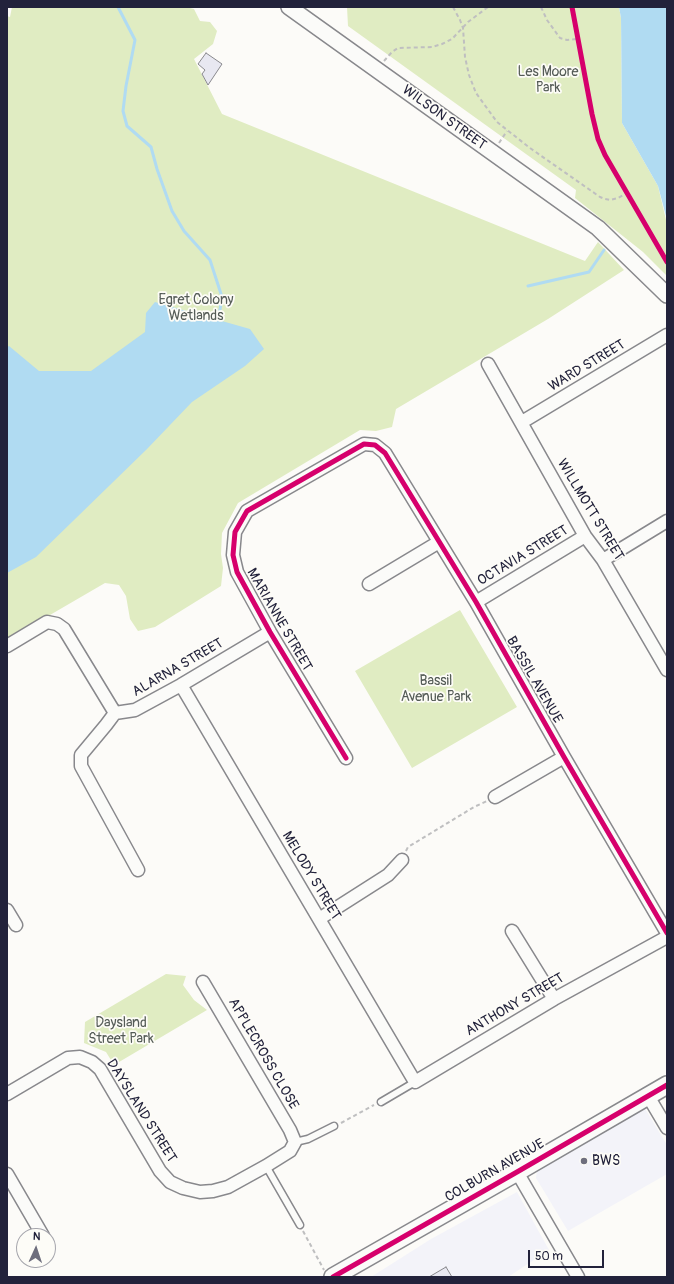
<!DOCTYPE html>
<style>
body{margin:0}
#map{position:relative;width:674px;height:1284px;overflow:hidden;background:#fcfbf8;font-family:Pangolin,sans-serif}
canvas{display:block}
.frame{position:absolute;inset:0;border:8px solid #22223b;pointer-events:none}
.north{position:absolute;left:16px;top:1228px;width:40px;height:40px;box-sizing:border-box;background:#fdfcf7;border:1px solid #a5a5ac;border-radius:50%;rotate:3deg;font-size:11px;font-weight:700;line-height:16px;text-align:center;color:#22223b}
.north::after{content:'';display:block;margin:auto;width:14px;height:18px;background:#6e6e7d;clip-path:polygon(50% 0,100% 100%,50% 72%,0 100%)}
.scale{position:absolute;left:528px;top:1250px;width:76px;height:18px;box-sizing:border-box;border:2px solid #22223b;border-top:0;padding-left:5px;font-size:12px;line-height:14px;white-space:nowrap;color:#22223b;-webkit-text-stroke:3px #fdfcf7;paint-order:stroke}
</style>
<div id="map">
<canvas width="674" height="1284"></canvas>
<div class="frame"></div>
<div class="north">N</div>
<div class="scale">50 m</div>
</div>
<script>
const ctx = document.querySelector('canvas').getContext('2d');
ctx.lineJoin = 'round';
function paint(path, color) { ctx.fillStyle = color; ctx.fill(path, 'evenodd'); }
const shape = rows => new Path2D(rows.map(r => 'M' + r).join(''));
function strokePath(path, color, width, dash) { ctx.strokeStyle = color; ctx.lineWidth = width; ctx.lineCap = dash ? 'butt' : 'round'; ctx.setLineDash(dash || []); ctx.stroke(path); }
function drawText(font, color, halo, rows, align = 'center') {
  ctx.font = font + ' Pangolin,sans-serif'; ctx.lineWidth = 3.5; ctx.setLineDash([]); ctx.textBaseline = 'middle'; ctx.strokeStyle = halo; ctx.fillStyle = color; for (const [text, x, y, turn = 0] of rows) {
    ctx.save(); ctx.translate(x, y); ctx.rotate((+turn || 0) * Math.PI / 180); ctx.textAlign = isNaN(turn) ? turn : align; if (halo) ctx.strokeText(text, 0, 0); ctx.fillText(text, 0, 0); ctx.restore();
  }
}
paint(shape([
 [644,1107,667,1145,667,1174,568,1231,536,1178,537,1171],
 [517,1192,549,1250,508,1277,371,1277,431,1239]
]), '#f3f3f9');
paint(shape([
 [12,7,186,7,194,9,200,21,210,22,217,31,213,44,194,59,222,114,585,261,598,242,624,270,548,319,396,409,392,427,376,431,360,430,238,503,222,533,221,554,223,568,221,586,155,627,138,631,130,619,126,596,119,585,105,583,7,640,7,16,10,17],
 [347,7,619,7,621,18,622,123,658,186,667,224,667,276,643,252,575,198,576,190,348,26],
 [460,610,517,707,412,768,355,671],
 [166,974,186,976,183,985,194,1000,207,1010,114,1065,106,1052,84,1043,85,1022]
]), '#e0ecc2');
paint(shape([
 [619,7,667,7,667,220,658,186,622,123,621,18],
 [155,302,250,329,264,349,245,366,192,402,147,449,36,557,7,573,7,347,9,346,39,371,91,371,145,332,146,313]
]), '#b0dbf2');
strokePath(shape([
 [118,7,135,40,126,86,123,111,127,126,151,147,157,169,172,211,184,231,210,260,222,297,218,322],
 [528,286,589,272,604,250]
]), '#b0dbf2', 3);
const building = shape([
 [206,53,222,64,208,85,202,74,205,70,198,64,206,53],
 [446,1267,452,1277,429,1277,446,1267]
]);
paint(building, '#e8e8f1');
strokePath(building, '#88888c', 1);
const service = shape([
 [381,1102,415,1082],
 [295,1142,308,1139,334,1126],
 [266,1166,300,1225]
]);
const minor = shape([
 [488,364,585,536,603,560,667,670],
 [522,422,667,335],
 [603,560,667,521],
 [369,584,439,542],
 [476,602,585,536],
 [7,646,47,622,57,624,64,629,115,713,135,710,181,685,270,632],
 [181,685,415,1082,554,999,667,937],
 [115,713,106,725,81,755,81,766,138,870],
 [346,758,270,632,237,572,233,555,235,532,247,511,364,444,375,445,385,453,476,602,564,757,667,933],
 [495,797,564,757],
 [7,910,16,925],
 [319,919,388,875,402,860],
 [512,931,554,999],
 [7,1094,68,1058,80,1057,92,1062,100,1069,160,1171,170,1182,183,1188,200,1192,213,1191,228,1187,266,1166,290,1151,295,1142,290,1130,203,982],
 [648,1096,667,1128],
 [517,1172,578,1277],
 [7,1174,43,1236]
]);
const tertiary = shape([
 [289,7,598,228,667,295]
]);
const secondary = shape([
 [333,1277,517,1172,667,1085]
]);
strokePath(service, '#88888c', 9);
strokePath(minor, '#88888c', 15);
strokePath(tertiary, '#88888c', 18);
strokePath(secondary, '#88888c', 20);
strokePath(shape([
 [453,7,460,20,463,28,465,57,469,75,476,93,497,122,530,148,600,197,605,199,610,200,618,198,627,193],
 [541,7,547,20,560,38,567,40,577,39],
 [384,61,392,52,398,48,432,47,442,44,452,39,468,22,488,7],
 [499,143,507,131],
 [406,851,408,847,474,807,487,801],
 [341,1123,374,1105],
 [303,1231,324,1270]
]), '#bfbfc0', 2, [4, 3]);
strokePath(service, '#fbfbf9', 6);
strokePath(minor, '#fbfbf9', 12);
strokePath(tertiary, '#fbfbf9', 15);
strokePath(secondary, '#fbfbf9', 17);
strokePath(shape([
 [572,7,592,114,598,139,605,155,667,262],
 [346,758,270,632,237,572,233,555,235,532,247,511,364,444,375,445,385,453,476,602,564,757,667,933],
 [333,1277,517,1172,667,1085]
]), '#d6006c', 5);
for (const [x, y, r, color] of [
 [584,1161,4,"#6e6e7d"]
]) { const dot = new Path2D(); dot.arc(x, y, r, 0, 2 * Math.PI); ctx.fillStyle = color; ctx.fill(dot); strokePath(dot, '#fdfcf7', 1.5); }
drawText('14px', '#545b56', '#fdfcf7', [
 ["Les Moore",548,72],
 ["Park",548,88],
 ["Egret Colony",196,300],
 ["Wetlands",196,316],
 ["Bassil",436,681],
 ["Avenue Park",436,697],
 ["Daysland",121,1023],
 ["Street Park",121,1039]
]);
drawText('14px', '#22223b', '#fdfcf7', [
 ["WILSON STREET",444,118,36],
 ["WARD STREET",587,366,-31],
 ["WILLMOTT STREET",590,510,59],
 ["OCTAVIA STREET",523,556,-31],
 ["MARIANNE STREET",279,620,60],
 ["ALARNA STREET",178,668,-30],
 ["BASSIL AVENUE",534,680,60],
 ["MELODY STREET",311,876,59],
 ["ANTHONY STREET",515,1005,-30],
 ["APPLECROSS CLOSE",263,1054,60],
 ["DAYSLAND STREET",141,1111,58],
 ["COLBURN AVENUE",495,1171,-30]
]);
drawText('14px', '#22223b', '#fdfcf7', [
 ["BWS",592,1161]
], 'left');
</script>
